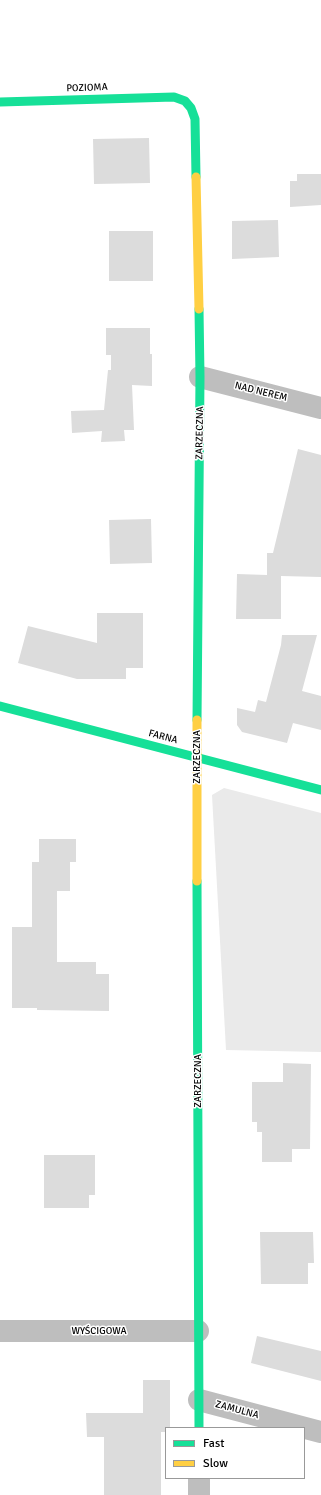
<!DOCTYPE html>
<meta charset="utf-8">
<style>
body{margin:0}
#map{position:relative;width:321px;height:1495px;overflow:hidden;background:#fff;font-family:Signika,sans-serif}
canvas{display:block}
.legend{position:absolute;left:165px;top:1427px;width:140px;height:52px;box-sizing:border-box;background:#fff;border:1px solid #999;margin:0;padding:5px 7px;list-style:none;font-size:12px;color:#000}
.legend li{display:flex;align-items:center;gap:8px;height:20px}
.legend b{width:20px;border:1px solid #999}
</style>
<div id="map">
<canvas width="321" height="1495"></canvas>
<ul class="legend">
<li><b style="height:5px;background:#16e098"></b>Fast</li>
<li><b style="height:5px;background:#ffcf43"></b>Slow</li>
</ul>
</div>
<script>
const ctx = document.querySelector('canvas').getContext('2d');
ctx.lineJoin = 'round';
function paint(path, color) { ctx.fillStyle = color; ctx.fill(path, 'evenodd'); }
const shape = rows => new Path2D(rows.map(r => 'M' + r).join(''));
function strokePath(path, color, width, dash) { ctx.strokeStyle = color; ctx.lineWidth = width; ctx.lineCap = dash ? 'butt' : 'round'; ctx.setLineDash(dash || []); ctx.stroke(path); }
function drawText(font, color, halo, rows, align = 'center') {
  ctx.font = font + ' Signika,sans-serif'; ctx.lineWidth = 3; ctx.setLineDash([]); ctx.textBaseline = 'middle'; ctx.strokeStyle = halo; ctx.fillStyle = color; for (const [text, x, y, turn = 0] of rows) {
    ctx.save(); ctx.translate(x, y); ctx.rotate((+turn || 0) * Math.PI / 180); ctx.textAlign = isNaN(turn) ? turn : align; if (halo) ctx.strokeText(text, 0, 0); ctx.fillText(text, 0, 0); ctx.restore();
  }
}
paint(shape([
 [224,788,321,813,321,1052,226,1050,212,795]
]), '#eaeaea');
paint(shape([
 [149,138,150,183,94,184,93,139],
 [297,174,321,174,321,205,290,207,290,181,297,181],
 [278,220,279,257,232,259,232,221],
 [109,231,153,231,153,281,109,281],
 [106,328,150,328,150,354,152,354,152,386,132,385,134,430,124,430,125,441,101,442,102,431,72,433,71,411,104,410,108,370,111,370,111,355,106,355],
 [298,449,321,455,321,577,281,576,281,619,236,619,237,574,267,575,267,553,273,553],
 [151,519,152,563,110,564,109,520],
 [97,613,143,613,143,668,126,668,126,679,77,679,18,663,28,626,97,643],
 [282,635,317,635,302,691,321,696,321,730,293,723,287,743,242,732,237,725,237,708,255,712,258,700,266,702,281,645],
 [39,839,76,839,76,862,70,862,70,891,57,891,57,962,96,962,96,974,109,974,109,1011,37,1010,37,1008,12,1008,12,927,32,927,32,862,39,862],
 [283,1063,311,1064,310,1149,292,1149,292,1162,262,1162,262,1132,257,1132,257,1122,252,1122,252,1082,283,1082],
 [44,1155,95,1155,95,1195,89,1195,89,1208,44,1208],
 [260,1232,313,1232,314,1263,308,1263,308,1284,261,1284],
 [257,1336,321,1351,321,1381,251,1363],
 [143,1380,170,1380,170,1428,166,1428,166,1432,161,1432,161,1495,104,1495,104,1437,87,1437,86,1413,143,1413]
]), '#dcdcdc');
strokePath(shape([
 [200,377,321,408],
 [0,1331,198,1331],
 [199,1400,321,1432],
 [199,1478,199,1495]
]), '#bebebe', 22);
strokePath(shape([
 [0,102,174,97,185,101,191,108,195,119,196,177],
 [0,706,321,790],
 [197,720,200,377,199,309],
 [197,881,199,1428]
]), '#16e098', 9);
strokePath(shape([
 [196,177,199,309],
 [197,720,197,881]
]), '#ffcf43', 9);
drawText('10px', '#000', '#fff', [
 ["POZIOMA",87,88,-2],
 ["NAD NEREM",261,392,14],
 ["ZARZECZNA",200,433,-89],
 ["FARNA",163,737,15],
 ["ZARZECZNA",197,757,-90],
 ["ZARZECZNA",198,1081,-90],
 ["WYŚCIGOWA",99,1331],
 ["ZAMULNA",237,1410,15]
]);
</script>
